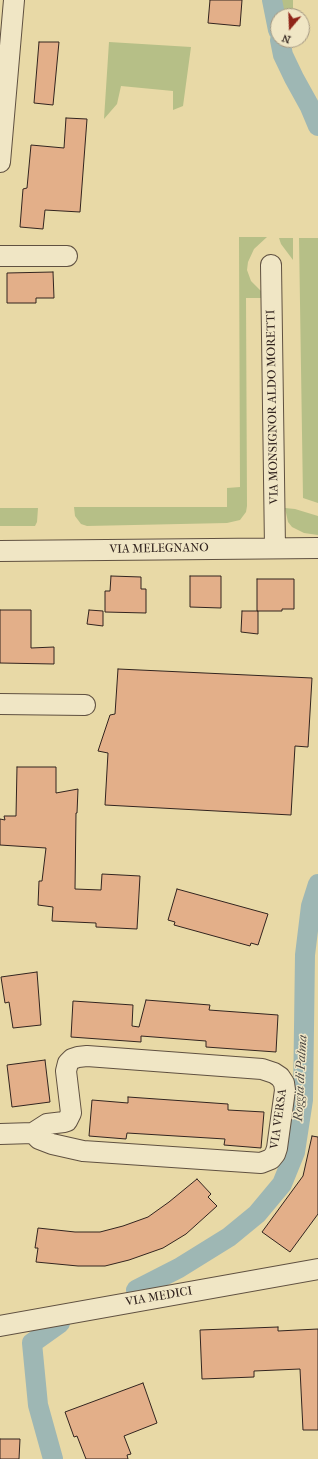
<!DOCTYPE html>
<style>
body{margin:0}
#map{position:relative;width:318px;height:1459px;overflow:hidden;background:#e8d9a6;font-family:"IM FELL French Canon",serif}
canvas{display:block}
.north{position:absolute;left:270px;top:8px;width:40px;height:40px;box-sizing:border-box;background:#f0e6c5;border:1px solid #a49883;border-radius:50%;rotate:199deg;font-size:11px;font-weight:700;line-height:16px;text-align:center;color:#32241f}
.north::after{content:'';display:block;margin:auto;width:14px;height:18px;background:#8f2418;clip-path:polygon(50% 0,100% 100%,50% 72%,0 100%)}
</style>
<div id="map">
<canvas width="318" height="1459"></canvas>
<div class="north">N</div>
</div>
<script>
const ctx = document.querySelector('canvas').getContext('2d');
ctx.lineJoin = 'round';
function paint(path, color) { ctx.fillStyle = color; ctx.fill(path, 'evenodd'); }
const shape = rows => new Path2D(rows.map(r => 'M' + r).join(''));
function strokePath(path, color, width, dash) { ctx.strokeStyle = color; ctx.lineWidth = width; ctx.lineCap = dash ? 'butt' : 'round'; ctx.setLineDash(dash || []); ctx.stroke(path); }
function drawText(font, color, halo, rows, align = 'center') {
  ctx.font = font + ' "IM FELL French Canon",serif'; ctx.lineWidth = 3; ctx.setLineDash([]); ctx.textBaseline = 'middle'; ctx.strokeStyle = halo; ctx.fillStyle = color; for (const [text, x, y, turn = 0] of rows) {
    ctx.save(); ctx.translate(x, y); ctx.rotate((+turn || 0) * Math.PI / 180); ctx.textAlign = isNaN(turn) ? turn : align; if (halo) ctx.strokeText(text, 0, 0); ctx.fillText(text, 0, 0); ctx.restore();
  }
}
paint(shape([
 [279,0,293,0,293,16,283,16],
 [109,42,191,47,183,106,173,110,173,91,121,86,117,104,104,119],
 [239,237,267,237,254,249,248,262,247,270,251,281,262,292,262,298,246,298,247,506,246,512,240,520,227,523,87,526,81,524,75,516,74,507,227,507,227,488,240,487],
 [279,238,293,238,293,260,281,244],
 [299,238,318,238,318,503,303,498],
 [0,508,38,508,37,522,35,526,0,526],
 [285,508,295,509,318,516,318,535,304,533,292,527,288,522]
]), '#b6bf87');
strokePath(shape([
 [272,0,278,30],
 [280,40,283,55,294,78,310,107,318,126],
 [136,1290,179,1268,229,1237,257,1214,282,1184,295,1152,303,1100,305,955,311,906,318,884],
 [53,1459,38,1405,32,1343,60,1323]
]), '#9eb7b4', 20);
const building = shape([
 [210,0,242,0,240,26,208,23,210,0],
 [39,42,59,42,53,105,34,103,39,42],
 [66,118,87,119,80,212,45,210,43,229,20,227,23,189,27,188,31,145,64,148,66,118],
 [53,272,54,298,36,298,36,303,7,303,7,273,53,272],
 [111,576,141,577,141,589,146,589,146,613,105,612,105,591,110,591,111,576],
 [190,576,221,576,221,608,190,607,190,576],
 [257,579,294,579,294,609,282,609,282,611,257,611,257,579],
 [0,610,31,610,31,648,54,647,54,664,0,663,0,610],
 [89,610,103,611,103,626,87,624,89,610],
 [242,611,258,611,258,634,241,632,242,611],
 [118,669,312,678,308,747,295,746,291,815,105,805,108,753,98,751,110,715,115,714,118,669],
 [17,767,56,767,56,793,78,789,77,813,76,813,75,889,101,890,102,874,140,876,137,929,96,927,96,923,52,921,53,907,38,905,39,881,42,881,46,848,0,845,0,819,5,820,4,816,16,816,17,767],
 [177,889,268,914,258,945,251,943,250,946,174,925,175,922,168,920,177,889],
 [37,972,41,1025,13,1028,9,1002,5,1003,1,977,37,972],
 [146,1000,210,1005,209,1010,278,1015,276,1052,206,1047,206,1041,141,1036,141,1042,71,1037,73,1001,133,1005,132,1026,139,1027,146,1000],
 [45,1060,50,1102,12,1107,7,1065,45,1060],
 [128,1097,228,1104,228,1110,264,1112,261,1148,224,1145,225,1139,127,1133,126,1139,89,1136,92,1100,128,1103,128,1097],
 [312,1136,318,1137,318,1214,290,1252,262,1232,303,1176,312,1136],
 [197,1179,211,1194,208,1197,217,1206,186,1234,163,1248,129,1260,105,1266,78,1266,36,1262,38,1248,35,1248,38,1228,75,1232,100,1232,123,1226,148,1217,169,1202,197,1179],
 [278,1327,278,1331,318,1329,318,1430,303,1430,300,1369,254,1371,254,1377,202,1379,200,1330,278,1327],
 [143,1383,157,1423,124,1436,131,1454,127,1455,128,1459,86,1459,77,1436,74,1437,65,1412,143,1383],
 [0,1439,20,1439,19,1459,0,1459,0,1439]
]);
paint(building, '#e3af89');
strokePath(building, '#32241f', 1);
const minor = shape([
 [0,162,14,0],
 [0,256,67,256],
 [271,265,275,548],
 [0,551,318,548],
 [0,704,85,705],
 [0,1134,33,1133,47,1124,64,1122,67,1121,71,1113,66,1071,68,1063,72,1059,78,1057,87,1056,262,1069,274,1073,280,1077,284,1083,285,1090,277,1148,275,1154,271,1159,261,1163,83,1151,52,1144,39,1139,33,1133],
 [0,1326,318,1269]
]);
strokePath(minor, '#605141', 22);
strokePath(minor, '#f0e6c5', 20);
drawText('12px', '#32241f', '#f0e6c5', [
 ["VIA MONSIGNOR ALDO MORETTI",273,407,-91],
 ["VIA MELEGNANO",159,549,-1],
 ["VIA VERSA",279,1119,-82],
 ["VIA MEDICI",159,1297,-10]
]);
drawText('italic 13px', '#4d4944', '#f0e6c5', [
 ["Roggia di Palma",301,1078,-87]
]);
</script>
